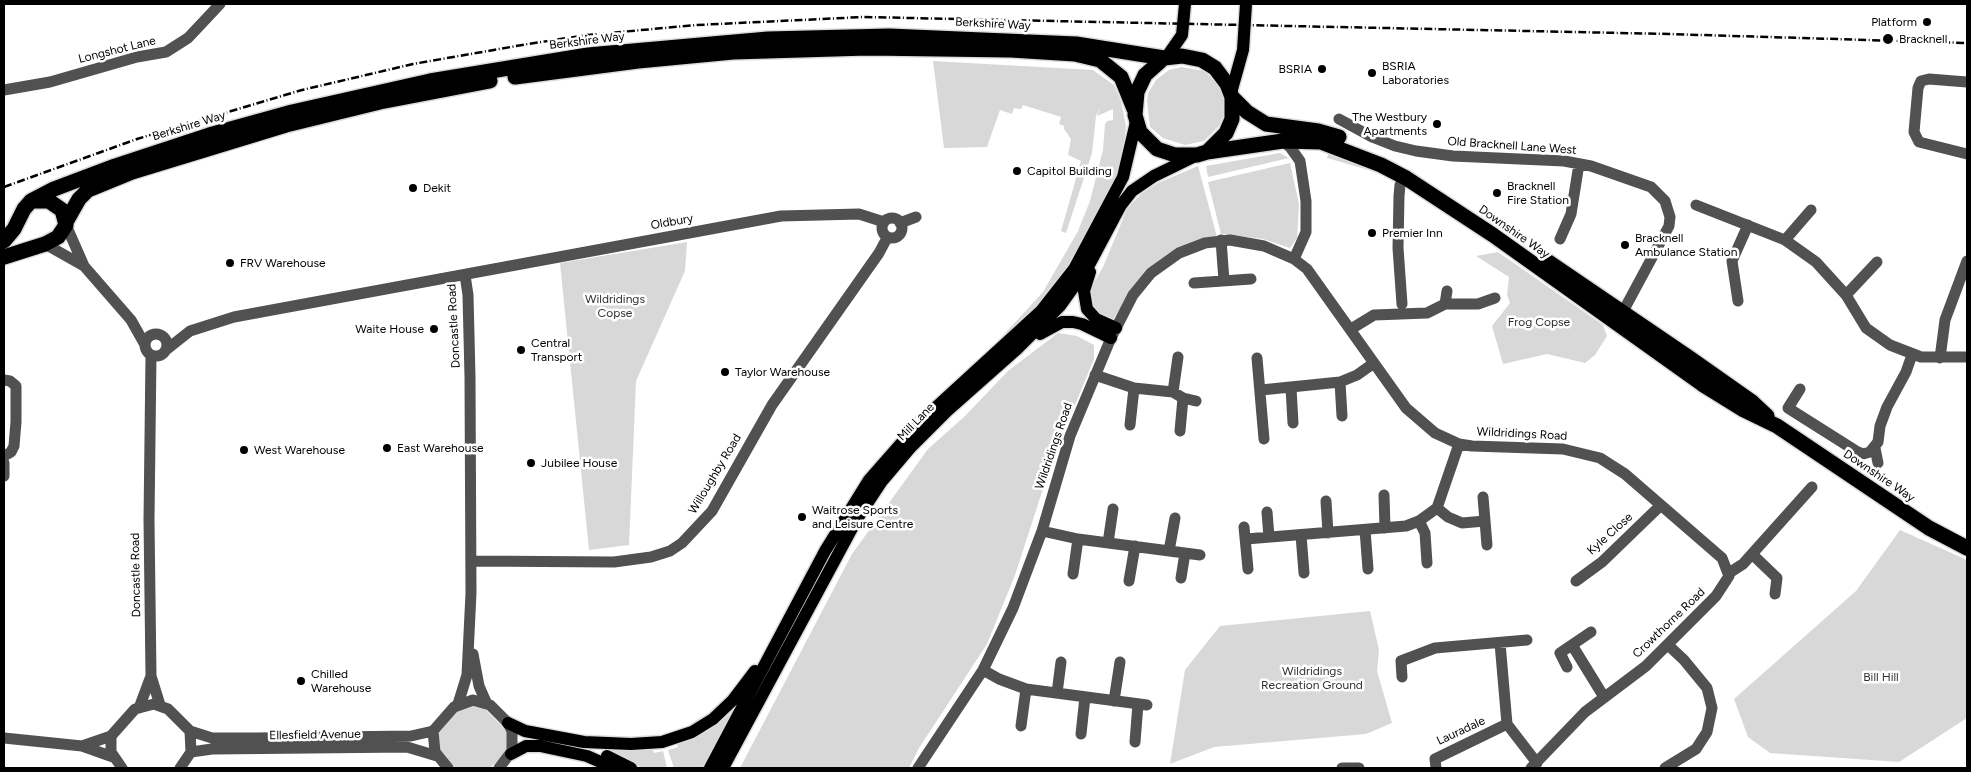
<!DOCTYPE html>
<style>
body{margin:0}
#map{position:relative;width:1971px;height:772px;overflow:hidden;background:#fff;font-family:Figtree,sans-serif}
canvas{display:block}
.frame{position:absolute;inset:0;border:5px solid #000;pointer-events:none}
</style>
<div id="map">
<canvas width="1971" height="772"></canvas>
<div class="frame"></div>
</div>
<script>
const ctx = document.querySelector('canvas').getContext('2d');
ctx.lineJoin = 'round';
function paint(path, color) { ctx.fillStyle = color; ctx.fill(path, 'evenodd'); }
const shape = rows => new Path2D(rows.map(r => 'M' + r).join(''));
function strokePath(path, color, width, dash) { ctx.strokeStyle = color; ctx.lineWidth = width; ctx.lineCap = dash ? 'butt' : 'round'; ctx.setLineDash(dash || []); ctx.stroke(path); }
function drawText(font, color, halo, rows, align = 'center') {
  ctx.font = font + ' Figtree,sans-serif'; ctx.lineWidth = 5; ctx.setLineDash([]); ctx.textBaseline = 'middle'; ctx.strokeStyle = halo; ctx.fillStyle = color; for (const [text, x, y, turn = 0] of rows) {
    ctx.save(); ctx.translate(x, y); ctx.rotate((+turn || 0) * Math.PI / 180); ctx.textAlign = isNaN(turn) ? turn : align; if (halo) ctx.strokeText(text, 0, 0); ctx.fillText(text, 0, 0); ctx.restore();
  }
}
paint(shape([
 [933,61,1093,70,1114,85,1121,101,1126,126,1122,162,1106,204,1075,258,1051,293,997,342,1043,292,1078,231,1090,201,1103,150,1105,124,1107,121,1113,120,1113,109,1097,116,1101,106,1096,116,1092,153,1066,233,1061,231,1081,161,1068,155,1071,139,1064,129,1064,126,1059,124,1061,117,1023,105,1021,109,1014,108,1012,114,1000,110,987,147,944,148],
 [1182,67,1204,71,1217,83,1225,101,1224,114,1219,126,1204,141,1185,145,1163,138,1150,127,1147,101,1148,93,1156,80,1169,70],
 [1330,149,1374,165,1372,171,1327,158],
 [1280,153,1289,158,1208,177,1206,166],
 [1290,163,1299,204,1297,238,1290,248,1263,239,1221,234,1208,182],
 [1198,166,1217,237,1187,245,1128,297,1112,321,1092,311,1088,293,1103,267,1127,209,1141,194,1158,183],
 [687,242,685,271,636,381,629,545,589,550,560,263],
 [1498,252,1603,325,1607,336,1595,355,1585,363,1547,354,1503,364,1492,326,1510,303,1507,295,1509,277,1476,256],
 [1058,333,1077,336,1094,345,1094,359,1053,458,1015,575,987,644,919,748,909,768,740,768,852,554,928,449,965,416,1008,371],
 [1900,530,1967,560,1967,718,1899,762,1770,753,1748,737,1734,699,1856,591],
 [1370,611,1379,650,1377,671,1392,723,1366,734,1214,747,1170,764,1185,670,1220,626],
 [743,691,705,768,674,768,668,750,678,747,677,741],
 [473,704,485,709,506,730,509,745,504,755,490,768,455,768,443,757,436,741,438,734,458,710],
 [607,747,652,748,654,753,663,751,667,768,642,768,607,750]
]), '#d8d8d8');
const major = shape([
 [1166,58,1182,35,1185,4],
 [1231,93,1243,50,1246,4],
 [1090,272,1084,291,1087,309,1096,319,1116,328],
 [1040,334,1062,322,1073,322,1082,324,1111,338],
 [508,723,525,731,584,742,631,744,662,742,692,732,713,719,733,700,755,671],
 [511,754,526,746,540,746,587,756,614,768],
 [607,756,631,768],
 [710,768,825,551,869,480,920,422,1041,311,1074,269,1123,177,1136,122],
 [723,768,857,519,882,481,910,448,947,411,1017,349,1060,306,1088,267,1121,205,1132,191,1154,176,1197,155]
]);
const highway = shape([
 [1182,56,1202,60,1215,68,1227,84,1232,97,1232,119,1226,133,1207,152,1197,155,1175,155,1157,149,1140,132,1135,115,1137,92,1145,75,1164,58,1182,56],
 [515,77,638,61,733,52,868,48,1011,50,1075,54,1100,60,1121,77,1134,109],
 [1232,97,1247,112,1266,124,1318,131,1339,137],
 [1207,152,1283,141,1321,142,1381,165,1406,178,1493,235,1702,384,1744,410,1777,426,1929,528,1967,548],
 [31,201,54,189,115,166,209,135,292,112,430,81,588,55,768,39,889,36,1076,44,1164,58],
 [66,222,79,199,88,190,132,172,286,125,380,102,490,81],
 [4,241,14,229,24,209,31,201,49,201,62,210,66,225,58,237,45,244,4,257],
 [1547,261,1691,359,1752,402,1767,416]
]);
strokePath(major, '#dbdbdb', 15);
strokePath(highway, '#dbdbdb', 18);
strokePath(shape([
 [1967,82,1929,79,1921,81,1918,88,1914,132,1919,142,1967,154],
 [4,90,50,82,137,57,166,52,188,38,220,4],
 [1339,119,1372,137,1395,146,1416,151,1453,156,1564,161,1591,166,1651,187,1665,201,1670,217,1669,226,1619,319],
 [1283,141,1290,147,1300,161,1306,201,1306,232,1294,259],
 [1696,205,1785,240,1816,262,1846,295,1866,328,1890,345,1921,357,1967,357],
 '882 228a10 10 0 1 1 20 0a10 10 0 1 1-20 0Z',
 [900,223,916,217],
 [66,225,84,266,131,320,144,343],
 [1560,239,1571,214,1579,164],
 [1221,240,1224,281],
 [1785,240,1811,210],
 [45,244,84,266],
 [1194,283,1251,279],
 [1846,295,1877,262],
 [1738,301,1732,261,1748,225],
 [1402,304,1398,248,1399,196,1400,185,1406,178],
 [1445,304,1478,304,1495,298],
 [1351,329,1374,315,1427,313,1445,304,1447,291],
 '145 345a11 11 0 1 1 22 0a11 11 0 1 1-22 0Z',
 [166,350,190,331,234,317,781,216,859,214,884,222],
 [151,355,149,520,151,676,160,705],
 [1257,358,1264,439],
 [1940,358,1945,320,1967,261],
 [1095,375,1134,388,1173,392,1183,398,1196,401],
 [4,380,10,381,16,386,16,422,14,446,11,452,4,456],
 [1340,382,1342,416],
 [1291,388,1293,423],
 [1800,389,1788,408,1856,451,1863,454,1870,452,1878,442,1880,426,1887,407,1906,372,1912,355],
 [1261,390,1340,382,1357,375,1374,363],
 [1173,392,1178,357],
 [1130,425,1134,388],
 [1180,431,1183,398],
 [1875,448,1878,463],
 [4,463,4,476],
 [1384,495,1385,528],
 [1483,497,1487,545],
 [1326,501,1328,533],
 [1437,508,1448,517,1462,523,1485,521],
 [1267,512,1269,537],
 [1419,521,1425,533,1427,563],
 [1244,527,1248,569],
 [1365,530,1368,569],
 [1042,531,1078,539,1200,555],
 [1301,535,1304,573],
 [1246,539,1406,526,1419,521,1437,508,1459,444],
 [1108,543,1113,509],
 [1169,551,1175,518],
 [1752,554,1777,578,1775,594],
 [472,561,614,562,651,557,670,551,682,543,712,511,772,405,879,253,887,238],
 [1729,573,1743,564,1812,487],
 [1073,574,1078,539],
 [1181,578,1185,553],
 [1129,581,1135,546],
 [1576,581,1602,562,1661,505],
 [1500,643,1507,724,1537,763],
 [1572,645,1604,697],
 [473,654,479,686,486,702],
 [1567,667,1560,653,1591,632],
 [983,670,999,679,1026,689,1147,705],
 [1402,677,1401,661,1435,648,1527,640],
 [1057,693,1061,662],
 [1114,701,1120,662],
 [458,704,467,675,471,593,470,377,468,295,465,275],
 [139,708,151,676],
 [1021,726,1026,689],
 [190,731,212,738,257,738,411,736,433,731],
 [1081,734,1085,697],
 [4,738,82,746,111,736],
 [1135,742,1138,704],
 [82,746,113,757],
 [191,752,212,749,407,747,437,756],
 [122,768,111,752,111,736,135,709,154,704,168,709,190,731,191,752,180,768],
 [448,768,435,752,433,731,454,707,473,700,490,705,508,723,512,731,512,751,499,768],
 [918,768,983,670,1013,608,1042,531,1070,436,1111,338,1133,295,1151,273,1179,253,1205,243,1230,240,1264,246,1294,259,1307,269,1406,408,1435,433,1459,444,1472,446,1563,449,1600,458,1625,474,1722,558,1729,576,1716,596,1646,666,1585,712,1531,768],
 [1342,768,1359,768],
 [1436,768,1435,759,1507,724],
 [1665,768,1696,749,1707,732,1712,708,1707,688,1684,660,1668,645]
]), '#515151', 11);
strokePath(major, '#000', 12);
strokePath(highway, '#000', 15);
strokePath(shape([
 [4,187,137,139,302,90,413,64,528,44,587,35,697,25,863,17,1669,34,1967,43]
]), '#000', 2.5, [8, 2.5, 1, 2.5]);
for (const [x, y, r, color] of [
 [1927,22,5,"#000"],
 [1888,39,6,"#000"],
 [1322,69,5,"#000"],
 [1372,73,5,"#000"],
 [1437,124,5,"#000"],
 [1017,171,5,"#000"],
 [413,188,5,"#000"],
 [1497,193,5,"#000"],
 [1372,233,5,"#000"],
 [1625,245,5,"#000"],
 [230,263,5,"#000"],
 [434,329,5,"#000"],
 [521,350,5,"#000"],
 [725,372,5,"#000"],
 [387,448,5,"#000"],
 [244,450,5,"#000"],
 [531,463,5,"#000"],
 [802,517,5,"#000"],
 [301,681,5,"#000"]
]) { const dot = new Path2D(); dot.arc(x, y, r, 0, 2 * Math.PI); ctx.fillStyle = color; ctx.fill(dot); strokePath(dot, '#fff', 2); }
drawText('12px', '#000', '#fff', [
 ["Platform",1917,22,"right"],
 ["Bracknell",1899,39],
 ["BSRIA",1382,66],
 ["Laboratories",1382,80],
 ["BSRIA",1312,69,"right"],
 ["The Westbury",1427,117,"right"],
 ["Apartments",1427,131,"right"],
 ["Capitol Building",1027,171],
 ["Bracknell",1507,186],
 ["Fire Station",1507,200],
 ["Dekit",423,188],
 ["Premier Inn",1382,233],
 ["Bracknell",1635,238],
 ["Ambulance Station",1635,252],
 ["FRV Warehouse",240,263],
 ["Waite House",424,329,"right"],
 ["Central",531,343],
 ["Transport",531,357],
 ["Taylor Warehouse",735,372],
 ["East Warehouse",397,448],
 ["West Warehouse",254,450],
 ["Jubilee House",541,463],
 ["Waitrose Sports",812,510],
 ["and Leisure Centre",812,524],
 ["Chilled",311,674],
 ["Warehouse",311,688]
], 'left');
drawText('12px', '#000', '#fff', [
 ["Berkshire Way",993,24,3],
 ["Berkshire Way",587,41,-7],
 ["Longshot Lane",117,50,-14],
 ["Berkshire Way",189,126,-17],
 ["Old Bracknell Lane West",1512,146,4],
 ["Oldbury",672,222,-10],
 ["Downshire Way",1514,232,35],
 ["Doncastle Road",454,326,-93],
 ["Mill Lane",916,422,-46],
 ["Wildridings Road",1522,434,3],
 ["Wildridings Road",1054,446,-71],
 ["Willoughby Road",715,474,-59],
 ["Downshire Way",1879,476,34],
 ["Kyle Close",1610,534,-42],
 ["Doncastle Road",136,575,-91],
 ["Crowthorne Road",1669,623,-44],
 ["Lauradale",1461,731,-25],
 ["Ellesfield Avenue",315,735,-1]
]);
drawText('12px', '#2f2f2f', '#fff', [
 ["Wildridings",615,299],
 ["Copse",615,313],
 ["Frog Copse",1539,322],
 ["Wildridings",1312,671],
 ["Recreation Ground",1312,685],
 ["Bill Hill",1881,677]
]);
</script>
